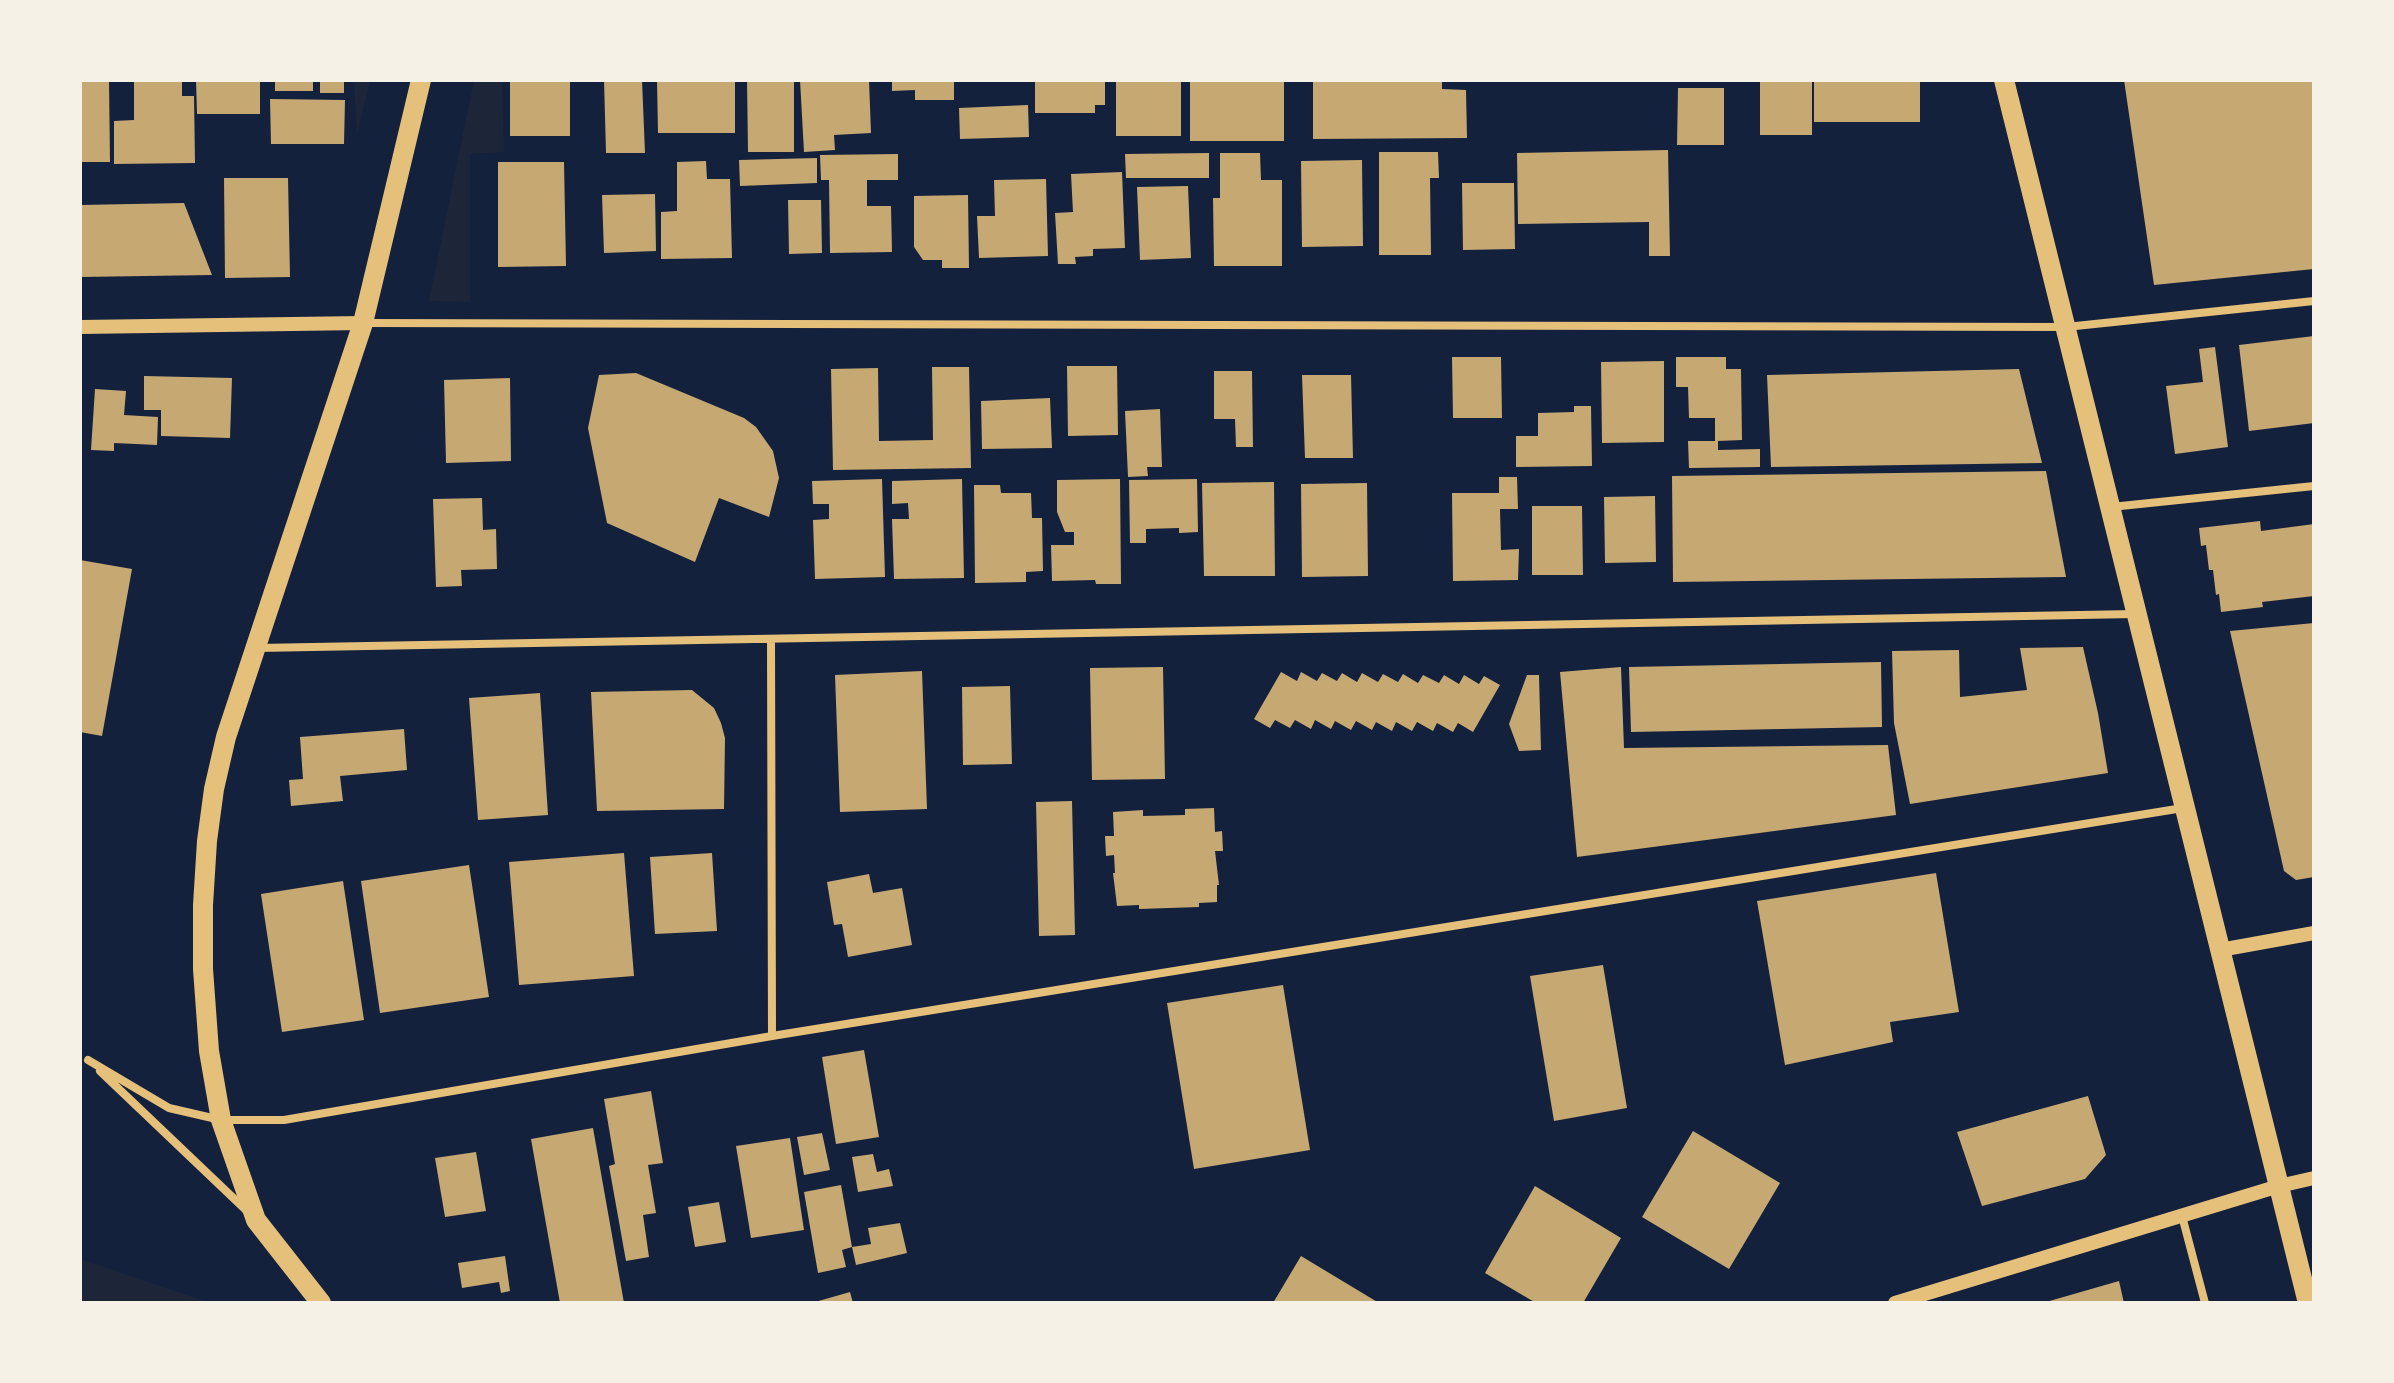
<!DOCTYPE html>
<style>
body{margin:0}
#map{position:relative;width:2394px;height:1383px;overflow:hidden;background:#14213d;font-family:Barlow,sans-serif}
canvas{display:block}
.frame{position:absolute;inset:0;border:82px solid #f6f1e7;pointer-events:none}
</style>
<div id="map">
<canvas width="2394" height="1383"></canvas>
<div class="frame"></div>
</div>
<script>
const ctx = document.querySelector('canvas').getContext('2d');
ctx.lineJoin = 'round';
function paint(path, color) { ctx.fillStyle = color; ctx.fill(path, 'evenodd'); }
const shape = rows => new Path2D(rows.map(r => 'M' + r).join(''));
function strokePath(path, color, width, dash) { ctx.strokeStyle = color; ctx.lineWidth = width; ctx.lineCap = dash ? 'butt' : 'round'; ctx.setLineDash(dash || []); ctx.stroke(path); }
paint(shape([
 [354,80,370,80,357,135],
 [474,80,502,80,504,152,470,154,470,302,429,301],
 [80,1259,211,1303,80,1303]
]), '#1d2539');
paint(shape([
 [80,80,109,80,110,162,80,162],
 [134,80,182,80,182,96,194,96,195,163,114,164,114,121,134,120],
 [196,80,260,80,260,114,197,114],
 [275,80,313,80,313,91,275,91],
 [320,80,344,80,344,93,320,93],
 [510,80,570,80,570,136,510,136],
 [604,80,642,80,645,153,606,153],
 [657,80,735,80,735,133,658,133],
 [747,80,794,80,794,152,748,152],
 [800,80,869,80,871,133,834,135,835,150,804,152],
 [892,80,954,80,954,100,915,100,915,90,892,91],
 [1035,80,1105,80,1105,105,1095,105,1095,113,1035,113],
 [1116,80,1181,80,1181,136,1116,136],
 [1190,80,1284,80,1284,141,1190,141],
 [1313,80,1442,80,1442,89,1466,90,1467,138,1313,139],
 [1760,80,1812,80,1812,135,1760,135],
 [1814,80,1920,80,1920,122,1814,122],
 [2124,80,2314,80,2314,269,2154,285],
 [1678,88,1724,88,1724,145,1677,145],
 [270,99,345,100,344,144,271,144],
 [1028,105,1029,137,960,139,959,108],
 [1668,150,1670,256,1649,256,1649,222,1518,224,1517,153],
 [1379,152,1438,152,1439,178,1430,178,1431,255,1379,255],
 [1209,153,1209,178,1126,178,1125,154],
 [1220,153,1260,153,1261,180,1282,180,1282,266,1214,266,1213,198,1220,198],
 [898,154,898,180,867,180,867,206,891,206,892,252,830,253,829,180,821,180,820,155],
 [817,158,817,183,740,186,739,160],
 [1362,160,1363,246,1302,247,1301,161],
 [706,161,707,179,730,179,732,258,661,259,661,212,677,211,677,162],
 [498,162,564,162,566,266,498,267],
 [1122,172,1125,248,1093,249,1093,256,1075,257,1076,264,1058,264,1055,213,1073,212,1071,174],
 [224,178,288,178,290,277,225,278],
 [1046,179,1048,256,979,258,977,216,995,216,994,180],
 [1462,183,1514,183,1515,249,1463,250],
 [1188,186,1191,258,1140,260,1137,187],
 [655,194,656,251,604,253,602,195],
 [968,195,969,268,942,268,942,260,923,260,914,247,914,196],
 [788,200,821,200,822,253,789,254],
 [184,203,212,275,80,277,80,205],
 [2314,336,2314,423,2249,431,2239,345],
 [2215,347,2228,447,2175,454,2166,386,2203,382,2199,349],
 [1452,357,1501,357,1502,418,1453,418],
 [1676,357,1726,357,1726,369,1741,369,1742,440,1718,441,1718,450,1760,449,1760,467,1689,468,1688,441,1715,441,1715,418,1689,418,1688,387,1676,387],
 [1664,361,1664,442,1602,443,1601,362],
 [1067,366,1117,366,1118,435,1068,436],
 [932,367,969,367,971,468,833,470,831,369,878,368,879,441,933,440],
 [2019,369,2042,463,1771,467,1767,375],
 [1214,371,1252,371,1253,447,1236,447,1235,419,1214,419],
 [636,373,744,418,756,427,773,451,779,478,769,517,719,498,695,562,607,523,588,428,599,375],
 [1302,375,1351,375,1353,458,1305,458],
 [144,376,232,378,230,438,161,436,161,410,144,410],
 [510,378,511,461,446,463,444,380],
 [95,389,126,391,124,415,158,417,157,445,114,443,114,451,91,450],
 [1050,398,1052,448,982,449,981,401],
 [1574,406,1591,406,1592,466,1516,467,1516,436,1538,436,1538,413,1574,412],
 [1160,409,1162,467,1147,467,1148,476,1128,477,1125,411],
 [2046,471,2066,577,1673,582,1672,476],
 [1499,477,1517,477,1518,509,1500,509,1501,550,1519,549,1518,580,1453,581,1452,493,1499,493],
 [882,479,885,577,815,579,813,520,829,519,829,504,813,504,812,481],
 [962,479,964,578,894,579,892,519,909,519,908,503,892,504,892,481],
 [1120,479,1121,584,1096,584,1095,580,1052,581,1051,545,1074,545,1074,532,1065,532,1057,512,1057,480],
 [1197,479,1198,532,1179,533,1179,528,1146,529,1146,543,1130,543,1129,480],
 [1274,482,1275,576,1204,576,1202,483],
 [1367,483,1368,576,1302,577,1301,484],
 [974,485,1000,485,1001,493,1031,493,1032,518,1042,518,1043,571,1026,572,1026,582,975,583],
 [1655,496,1656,562,1605,563,1604,497],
 [482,498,483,530,496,529,497,569,461,570,462,586,436,587,433,499],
 [1532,506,1582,506,1583,575,1532,575],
 [2260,521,2261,531,2314,524,2314,596,2262,602,2263,607,2221,612,2219,594,2216,595,2213,570,2209,570,2206,545,2201,546,2199,528],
 [80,560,132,569,102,736,80,732],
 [2314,623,2314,877,2296,880,2284,871,2230,631],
 [2083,647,2098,713,2108,773,1910,804,1894,723,1892,651,1959,650,1960,697,2027,690,2020,648],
 [1881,662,1882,727,1631,732,1629,667],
 [1163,667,1165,779,1092,780,1090,668],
 [1621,667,1624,748,1888,745,1896,815,1577,857,1560,672],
 [922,671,927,809,840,812,835,675],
 [1281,672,1297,681,1301,672,1317,681,1322,673,1337,681,1342,673,1357,682,1362,673,1378,682,1383,674,1398,682,1403,674,1418,683,1423,675,1439,683,1444,675,1459,684,1464,675,1479,684,1484,676,1500,685,1473,732,1458,723,1453,732,1437,723,1433,731,1417,722,1412,731,1396,722,1392,731,1376,722,1372,730,1356,721,1351,730,1335,721,1331,729,1315,720,1311,729,1295,720,1290,728,1275,720,1270,728,1254,719],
 [1527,675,1539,675,1541,750,1519,751,1509,724],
 [1010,686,1012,764,963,765,962,687],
 [692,690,714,708,721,723,725,738,724,809,597,811,591,692],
 [540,693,548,815,478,820,469,698],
 [404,729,407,770,340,776,343,801,291,806,289,780,303,779,300,737],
 [1072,801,1075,935,1039,936,1036,802],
 [1214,808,1215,832,1222,831,1223,851,1215,851,1219,885,1217,885,1217,902,1199,903,1199,907,1139,909,1139,905,1117,906,1113,873,1115,873,1114,855,1106,856,1105,836,1114,836,1113,812,1143,810,1143,816,1185,815,1185,809],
 [624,853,634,976,519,985,509,862],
 [712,853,717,931,655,934,650,857],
 [469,865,489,997,380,1013,361,881],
 [1936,873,1959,1012,1890,1022,1893,1042,1785,1065,1757,901],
 [869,874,873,893,902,888,912,945,848,957,842,924,834,925,827,882],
 [343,881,364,1020,282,1032,261,894],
 [1603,965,1627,1108,1554,1121,1530,976],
 [1283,985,1310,1150,1194,1169,1167,1003],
 [864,1050,879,1137,836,1144,822,1057],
 [651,1091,663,1163,648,1165,656,1213,643,1215,649,1257,626,1261,609,1166,615,1164,604,1099],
 [2088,1096,2106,1155,2085,1179,1982,1206,1957,1132],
 [593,1128,624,1303,560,1303,531,1139],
 [1693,1131,1780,1183,1729,1269,1642,1217],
 [822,1133,830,1170,804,1175,797,1137],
 [790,1138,804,1230,751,1238,736,1146],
 [476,1152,486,1211,445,1217,435,1158],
 [873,1154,877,1172,889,1169,893,1186,858,1192,852,1157],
 [841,1185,852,1247,842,1250,846,1267,818,1273,804,1192],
 [1535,1186,1621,1238,1583,1303,1536,1303,1485,1273],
 [719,1202,726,1242,695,1247,688,1207],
 [900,1223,907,1253,856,1265,852,1247,871,1244,868,1228],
 [505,1256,510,1291,501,1293,499,1282,462,1288,458,1263],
 [1301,1256,1379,1303,1273,1303],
 [2119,1281,2124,1303,2046,1303,2046,1302],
 [850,1292,853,1303,815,1303,815,1302]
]), '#c6a872');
strokePath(shape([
 [364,323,2066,327,2314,301],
 [2111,507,2314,486],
 [771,639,772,1036],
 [257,648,2135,614],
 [88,1060,169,1108,221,1120,284,1120,772,1036,2183,808],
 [100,1071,247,1211],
 [2182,1216,2205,1303]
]), '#e5c07b', 8);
strokePath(shape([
 [80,327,363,323],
 [2220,950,2314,933],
 [1895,1303,2279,1186,2314,1178]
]), '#e5c07b', 14);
strokePath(shape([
 [2004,80,2308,1303],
 [321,1303,256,1220,221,1120,209,1051,203,969,203,905,207,841,214,789,226,737,363,323,421,80]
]), '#e5c07b', 20);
</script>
